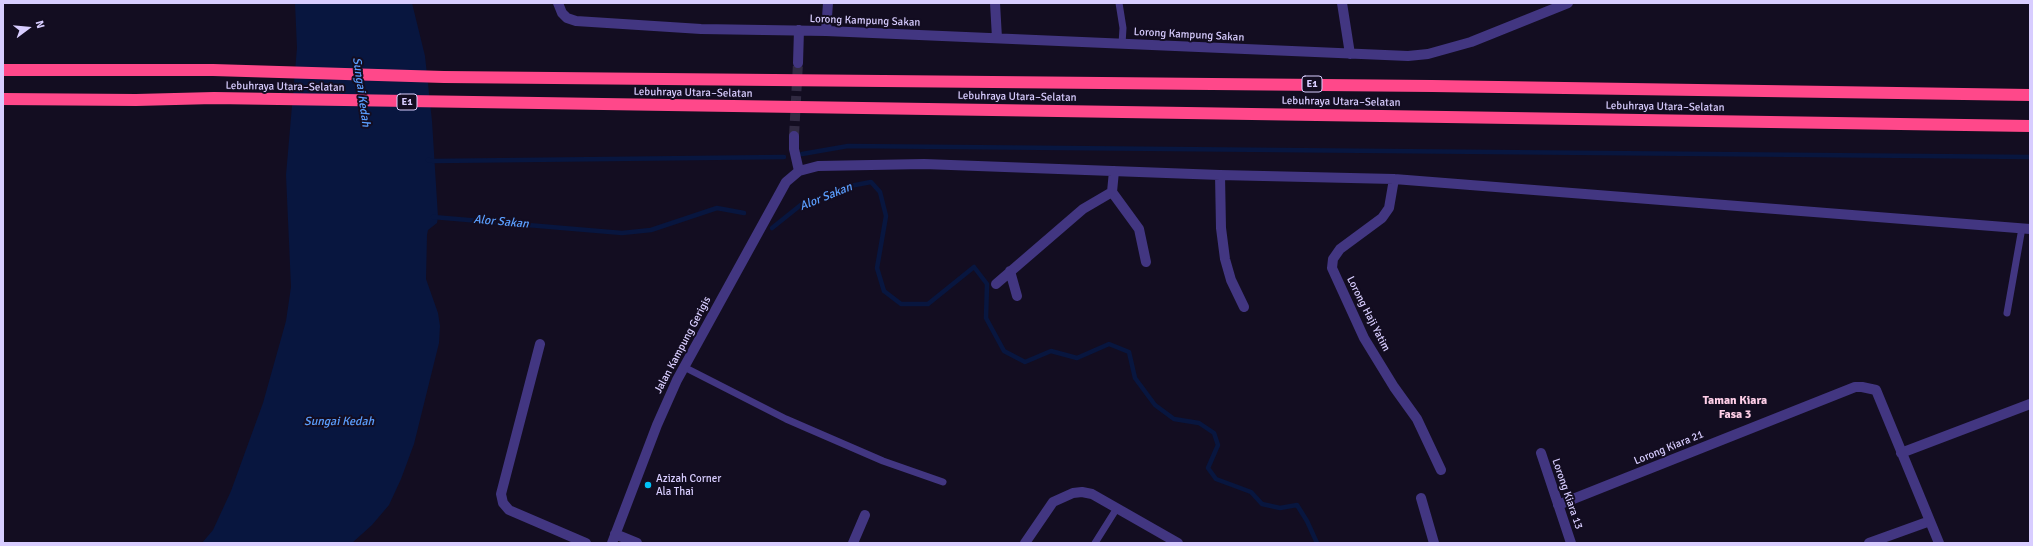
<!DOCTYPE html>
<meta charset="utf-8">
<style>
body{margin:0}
#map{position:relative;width:2033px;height:546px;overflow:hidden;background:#130d21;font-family:Signika,sans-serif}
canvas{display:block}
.frame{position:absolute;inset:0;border:4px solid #d8cdff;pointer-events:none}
.north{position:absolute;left:8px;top:8px;width:40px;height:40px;-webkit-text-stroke:3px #130d21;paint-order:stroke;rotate:74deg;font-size:11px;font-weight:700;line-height:16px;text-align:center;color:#d8cdff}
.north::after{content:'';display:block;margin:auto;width:14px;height:18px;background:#d8cdff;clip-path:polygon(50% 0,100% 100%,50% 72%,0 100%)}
</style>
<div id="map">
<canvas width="2033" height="546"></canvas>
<div class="frame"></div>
<div class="north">N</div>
</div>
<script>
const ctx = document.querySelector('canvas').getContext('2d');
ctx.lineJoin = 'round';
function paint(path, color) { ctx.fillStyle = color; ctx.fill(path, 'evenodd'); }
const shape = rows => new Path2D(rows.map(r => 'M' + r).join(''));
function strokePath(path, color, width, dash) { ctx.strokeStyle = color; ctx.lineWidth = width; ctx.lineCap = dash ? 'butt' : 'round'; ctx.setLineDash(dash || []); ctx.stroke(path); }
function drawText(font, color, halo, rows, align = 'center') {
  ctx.font = font + ' Signika,sans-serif'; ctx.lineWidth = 4; ctx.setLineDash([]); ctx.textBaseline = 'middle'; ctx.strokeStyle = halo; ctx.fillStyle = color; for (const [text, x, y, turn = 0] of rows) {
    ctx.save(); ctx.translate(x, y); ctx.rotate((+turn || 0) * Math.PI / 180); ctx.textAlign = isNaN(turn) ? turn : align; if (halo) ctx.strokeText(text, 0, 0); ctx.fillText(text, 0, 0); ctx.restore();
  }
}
paint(shape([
 [295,3,412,3,425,56,432,121,438,217,437,223,428,230,427,235,426,279,438,313,440,326,439,343,414,444,401,479,389,505,372,525,352,543,202,543,213,530,231,491,263,403,286,321,291,287,286,175,297,48]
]), '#08163f');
strokePath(shape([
 [802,154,848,146,2030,157],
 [428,160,434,161,784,157],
 [433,217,622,233,651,230,717,208,744,213],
 [772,228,802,204,850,186,871,182,880,192,886,216,877,268,884,291,901,304,928,304,974,267,987,284,986,318,1004,351,1025,362,1051,351,1077,358,1109,344,1129,352,1135,378,1155,405,1174,419,1199,423,1214,433,1218,445,1208,468,1216,479,1251,492,1262,504,1280,508,1297,505,1307,521,1317,543]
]), '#08163f', 4.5);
strokePath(shape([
 [794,136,798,63]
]), '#312a42', 10, [10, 5]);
strokePath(shape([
 [1119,3,1123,28,1122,44],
 [2007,313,2022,228],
 [684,367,786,419,883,461,943,482],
 [1095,543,1117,508]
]), '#423681', 7);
strokePath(shape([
 [558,3,562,13,567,18,576,21,701,29,826,31,1408,56,1428,54,1471,42,1568,3],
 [995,3,997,38],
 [1342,3,1350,54],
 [826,31,828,3],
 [798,63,799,30],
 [794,136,794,149,799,171],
 [1220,175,1221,228,1225,259,1231,280,1244,307],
 [1394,179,1389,208,1382,218,1340,249,1333,259,1332,268,1364,338,1394,387,1417,419,1441,470],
 [1112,192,1139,229,1146,262],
 [1010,271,1017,296],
 [996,284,1083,209,1112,192,1114,171],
 [540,344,501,494,503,503,509,510,586,543],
 [1541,453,1571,543],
 [1901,453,2030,404],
 [1421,498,1434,543],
 [1558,505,1855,387,1862,387,1876,390,1939,543],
 [615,534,637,543],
 [612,543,657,425,677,380,786,182,799,171,818,166,924,164,1220,175,1394,179,2030,229],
 [853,543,865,515],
 [1025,543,1053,502,1073,493,1082,492,1092,494,1178,543],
 [1869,543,1930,521]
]), '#423681', 10);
strokePath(shape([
 [3,70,213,70,444,77,1432,86,2030,95],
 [3,99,136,100,214,98,2030,126]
]), '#ff488a', 12);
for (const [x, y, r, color] of [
 [648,485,4,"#00c2f8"]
]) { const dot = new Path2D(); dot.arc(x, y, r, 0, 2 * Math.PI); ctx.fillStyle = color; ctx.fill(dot); strokePath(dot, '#130d21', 1.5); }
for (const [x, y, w] of [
 [1312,84,20],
 [407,102,20]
]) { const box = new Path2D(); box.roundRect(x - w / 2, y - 8, w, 16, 3); ctx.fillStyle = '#130d21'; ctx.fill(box); strokePath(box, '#d8cdff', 1); }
drawText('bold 10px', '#d8cdff', null, [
 ["E1",1312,84],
 ["E1",407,102]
]);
drawText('11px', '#d8cdff', '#130d21', [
 ["Lorong Kampung Sakan",865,21,2],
 ["Lorong Kampung Sakan",1189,35,3],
 ["Lebuhraya Utara–Selatan",285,87,1],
 ["Lebuhraya Utara–Selatan",693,93,1],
 ["Lebuhraya Utara–Selatan",1017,97,1],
 ["Lebuhraya Utara–Selatan",1341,102,1],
 ["Lebuhraya Utara–Selatan",1665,107,1],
 ["Lorong Haji Yatim",1368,314,63],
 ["Jalan Kampung Gerigis",683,345,-62],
 ["Lorong Kiara 21",1669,448,-22],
 ["Lorong Kiara 13",1567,494,71]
]);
drawText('11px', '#d8cdff', '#130d21', [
 ["Azizah Corner",656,479],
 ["Ala Thai",656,492]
], 'left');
drawText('italic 12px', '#5b9fff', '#130d21', [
 ["Sungai Kedah",361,92,82],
 ["Alor Sakan",826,197,-22],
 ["Alor Sakan",501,222,5],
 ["Sungai Kedah",339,422]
]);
drawText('bold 12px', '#ffcfe8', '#130d21', [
 ["Taman Kiara",1735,401],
 ["Fasa 3",1735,415]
]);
</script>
